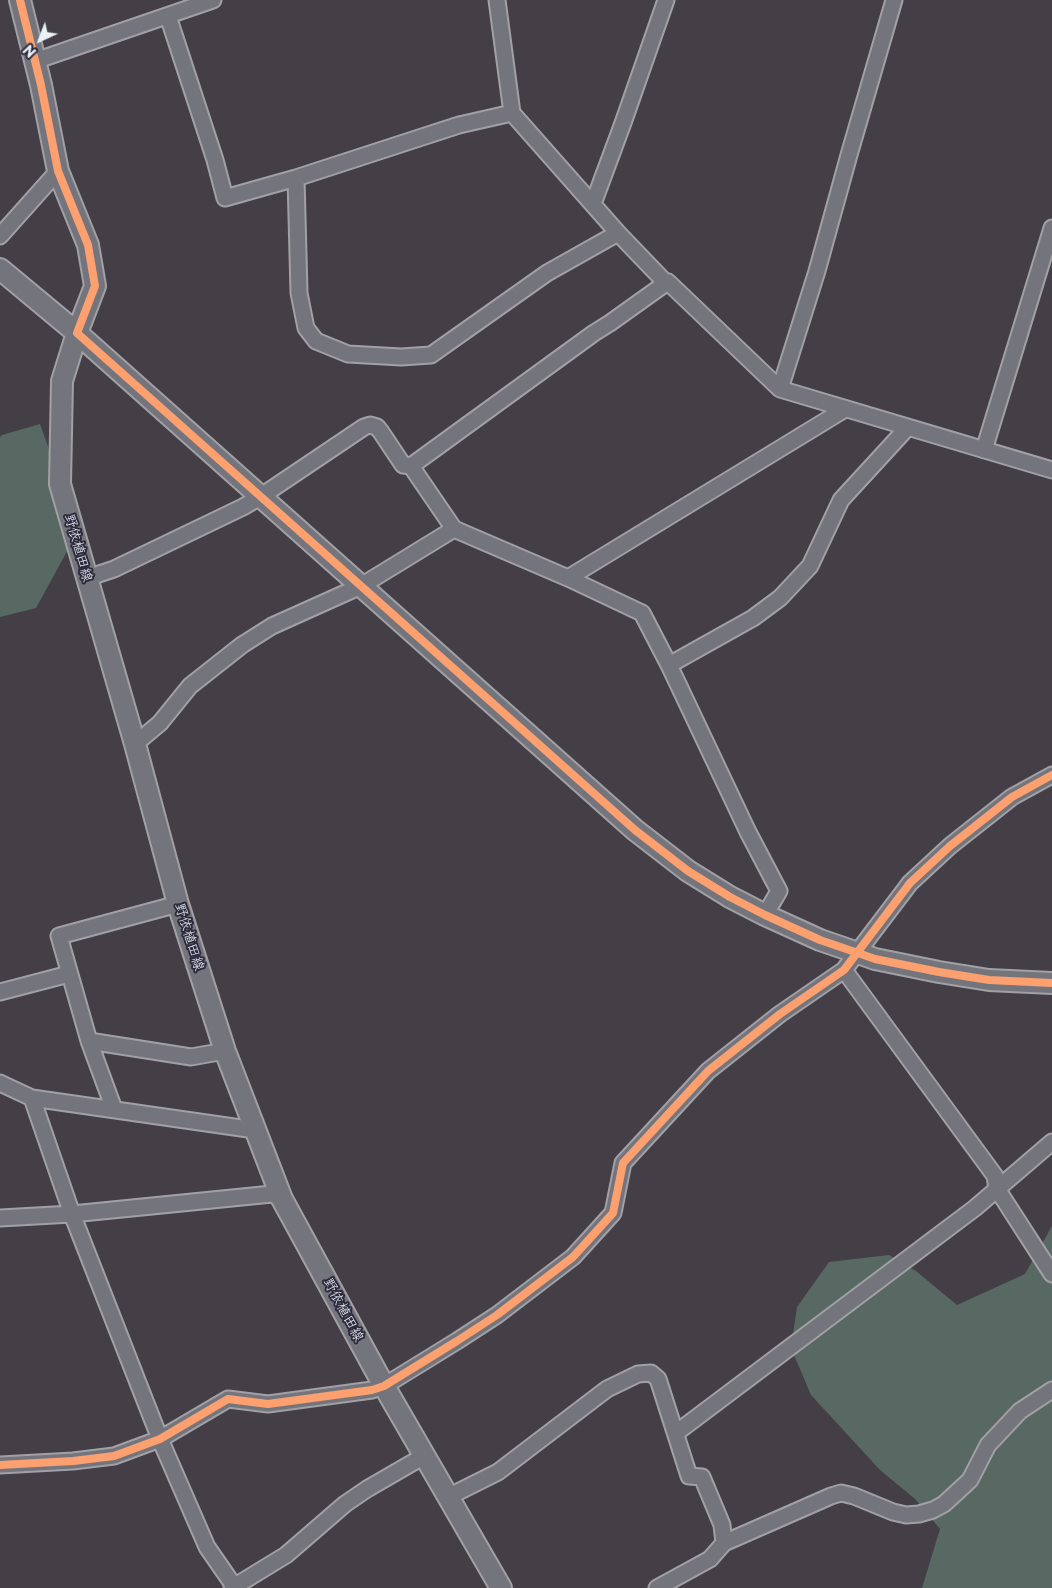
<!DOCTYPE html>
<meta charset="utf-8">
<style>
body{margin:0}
#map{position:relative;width:1052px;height:1588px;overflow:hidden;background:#443e46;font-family:"Playpen Sans",sans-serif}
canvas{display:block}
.north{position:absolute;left:15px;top:15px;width:50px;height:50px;-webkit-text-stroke:4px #2f2a3d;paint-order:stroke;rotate:223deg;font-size:14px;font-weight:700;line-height:20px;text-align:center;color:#e8f1f8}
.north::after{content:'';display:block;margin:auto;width:18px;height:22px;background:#e8f1f8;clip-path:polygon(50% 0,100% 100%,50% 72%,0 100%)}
</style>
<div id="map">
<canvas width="1052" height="1588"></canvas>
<div class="north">N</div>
</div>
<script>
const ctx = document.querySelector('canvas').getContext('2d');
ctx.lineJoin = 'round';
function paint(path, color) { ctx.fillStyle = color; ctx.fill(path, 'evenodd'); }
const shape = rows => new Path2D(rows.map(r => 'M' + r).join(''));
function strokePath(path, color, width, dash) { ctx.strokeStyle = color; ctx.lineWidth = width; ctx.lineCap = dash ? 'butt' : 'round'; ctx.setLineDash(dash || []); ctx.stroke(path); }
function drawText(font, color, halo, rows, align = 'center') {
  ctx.font = font + ' "Playpen Sans","Klee One",sans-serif'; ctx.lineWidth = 4; ctx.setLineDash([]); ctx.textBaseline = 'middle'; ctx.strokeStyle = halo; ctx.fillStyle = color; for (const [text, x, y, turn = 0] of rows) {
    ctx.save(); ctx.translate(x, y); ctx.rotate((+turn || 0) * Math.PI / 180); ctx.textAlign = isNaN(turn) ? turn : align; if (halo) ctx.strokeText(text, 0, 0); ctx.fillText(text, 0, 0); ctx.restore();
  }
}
paint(shape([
 [40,424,56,469,70,546,36,608,0,617,0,437,2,435],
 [1052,1226,1052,1588,922,1588,940,1529,915,1499,880,1470,811,1395,791,1348,797,1307,829,1262,889,1255,916,1271,957,1305,1025,1274]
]), '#586863');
const street = shape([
 [497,0,512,113,618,233,666,283,668,282,780,389,1052,470],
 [168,16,215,160,225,198,296,178,459,125,512,113],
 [35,61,213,0],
 [296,178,299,293,306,328,316,341,348,354,401,357,431,355,547,273,618,233],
 [593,204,623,123,666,0],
 [0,236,58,171],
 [780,389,817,271,849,155,894,0],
 [984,450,1052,228],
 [411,466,454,529,568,578,642,613,669,665,748,832,779,891,765,915],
 [87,578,114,569,243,507,260,497,364,427,370,425,377,427,381,432,403,465,411,466,594,333,610,323,666,283],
 [568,578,845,409],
 [669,665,753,618,780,598,810,566,841,500,908,427],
 [135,744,160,723,190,686,242,645,272,626,361,586,454,529],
 [844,970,995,1176,997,1189,1001,1195,1052,1274],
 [0,992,69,974],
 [89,1041,191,1057,225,1051],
 [0,1083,32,1098,255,1130],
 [32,1098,72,1214,160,1439,207,1547,234,1586],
 [114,1109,89,1041,59,936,178,904],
 [0,1218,72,1214,272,1194,282,1199],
 [676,1433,975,1208,1052,1142],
 [0,1465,73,1461,114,1456,160,1439,228,1399,268,1404,372,1390,384,1386,457,1341,497,1315,573,1257,613,1213,623,1163,708,1071,780,1014,844,970,910,883,950,846,1012,797,1052,775],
 [448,1497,498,1472,607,1389,638,1374,651,1373,658,1379,689,1476,702,1477,722,1525,724,1543],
 [232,1588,286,1555,345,1504,367,1489,424,1456],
 [657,1588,710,1559,724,1543,831,1496,841,1493,854,1496,893,1512,906,1515,919,1514,933,1510,944,1504,970,1480,988,1445,1020,1411,1052,1390]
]);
const secondary = shape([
 [20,0,41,85,58,171,88,245,95,286,77,333,635,830,688,871,730,897,765,915,820,940,858,953,875,959,939,972,989,980,1052,983],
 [0,269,77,333,62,381,60,484,135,744,178,904,225,1051,282,1199,384,1386,501,1588]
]);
strokePath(street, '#a1a0a5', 19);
strokePath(secondary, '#a1a0a5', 24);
strokePath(street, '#74757c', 15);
strokePath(secondary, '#74757c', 20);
strokePath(shape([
 [20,0,41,85,58,171,88,245,95,286,77,333,635,830,688,871,730,897,765,915,820,940,858,953,875,959,939,972,989,980,1052,983],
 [0,1465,73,1461,114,1456,160,1439,228,1399,268,1404,372,1390,384,1386,457,1341,497,1315,573,1257,613,1213,623,1163,708,1071,780,1014,844,970,910,883,950,846,1012,797,1052,775]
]), '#fca06f', 8);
drawText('14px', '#e8f1f8', '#2f2a3d', [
 ["野依植田線",78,548,74],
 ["野依植田線",189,937,73],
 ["野依植田線",343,1310,62]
]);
</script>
